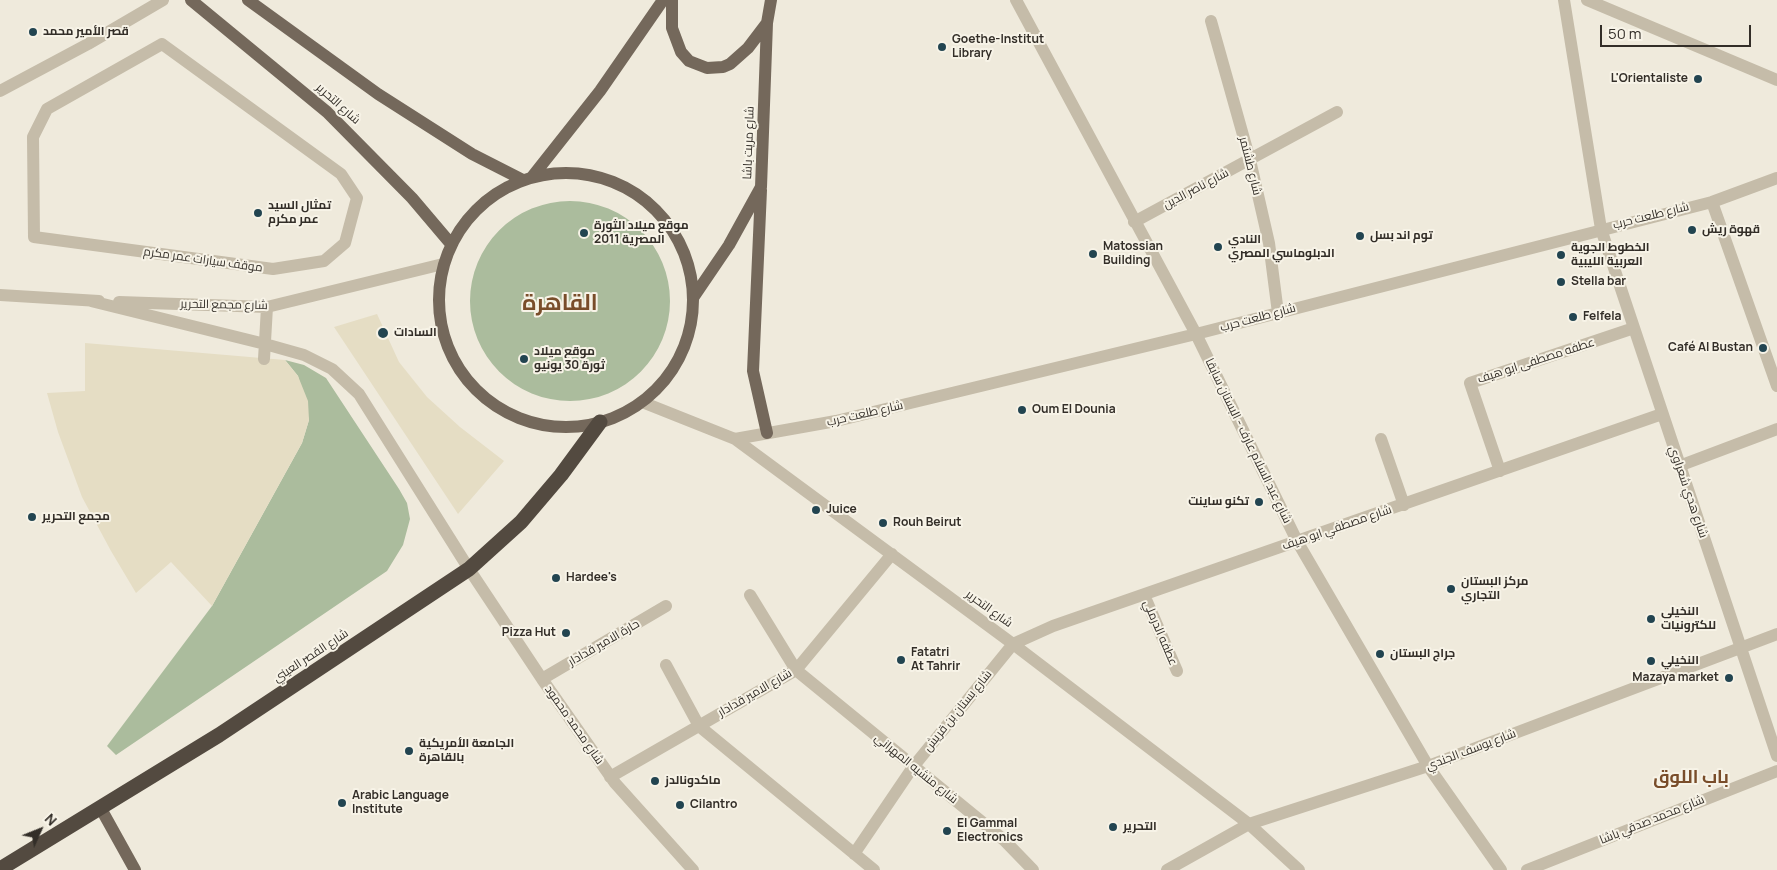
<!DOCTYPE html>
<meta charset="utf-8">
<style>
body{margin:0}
#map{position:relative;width:1777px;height:870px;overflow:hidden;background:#efeadc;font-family:Manrope,sans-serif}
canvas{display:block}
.north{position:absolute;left:15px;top:805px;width:50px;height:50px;-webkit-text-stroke:4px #f7f3e7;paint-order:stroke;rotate:46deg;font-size:14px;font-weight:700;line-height:20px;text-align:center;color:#332e28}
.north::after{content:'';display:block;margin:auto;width:18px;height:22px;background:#332e28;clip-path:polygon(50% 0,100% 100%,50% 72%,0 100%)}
.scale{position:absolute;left:1600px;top:25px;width:151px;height:22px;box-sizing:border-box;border:2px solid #332e28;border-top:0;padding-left:6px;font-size:15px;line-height:18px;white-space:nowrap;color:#332e28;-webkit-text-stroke:4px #f7f3e7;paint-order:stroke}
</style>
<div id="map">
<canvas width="1777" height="870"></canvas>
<div class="north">N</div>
<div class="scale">50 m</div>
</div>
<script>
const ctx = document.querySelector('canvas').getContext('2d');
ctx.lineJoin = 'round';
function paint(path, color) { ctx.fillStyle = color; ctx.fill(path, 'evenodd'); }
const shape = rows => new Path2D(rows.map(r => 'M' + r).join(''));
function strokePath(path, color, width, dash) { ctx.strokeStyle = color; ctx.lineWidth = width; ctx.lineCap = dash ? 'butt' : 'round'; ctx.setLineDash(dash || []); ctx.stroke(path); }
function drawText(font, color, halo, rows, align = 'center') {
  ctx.font = font + ' Manrope,Cairo,sans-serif'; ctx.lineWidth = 4; ctx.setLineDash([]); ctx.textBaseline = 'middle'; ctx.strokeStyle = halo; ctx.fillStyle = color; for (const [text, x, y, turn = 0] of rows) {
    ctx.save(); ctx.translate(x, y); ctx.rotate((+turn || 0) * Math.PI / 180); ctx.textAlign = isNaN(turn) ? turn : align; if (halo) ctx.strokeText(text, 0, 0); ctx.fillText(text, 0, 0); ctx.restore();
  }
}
paint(shape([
 '470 301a100 100 0 1 1 200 0a100 100 0 1 1-200 0Z',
 [285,360,304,365,326,378,399,489,407,503,410,519,403,545,387,571,116,755,107,746,212,606,302,443,309,420,298,376]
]), '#abbc9d');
paint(shape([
 [377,314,399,362,427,397,460,427,504,461,458,514,334,327],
 [85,343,285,360,298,376,308,401,309,420,302,443,212,606,171,562,136,593,111,551,82,497,58,432,47,393,85,391]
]), '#e5ddc4');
strokePath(shape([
 [1016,0,1196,334,1297,541,1428,766,1501,870],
 [1564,0,1601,229,1777,756],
 [1587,0,1777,80],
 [1211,21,1250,160,1269,243,1278,313],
 [162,44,341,174,357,198,345,243,324,261,273,269,34,237,33,137,47,109,162,44],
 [0,91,88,44,163,0],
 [1712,202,1777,386],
 [1134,222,1337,112],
 [0,295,99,301],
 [91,301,265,344,304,355,332,369,359,394,469,569,542,679,615,783,693,870],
 [119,302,267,307,443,264],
 [264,359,267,307],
 [642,402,735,439,1013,644,1249,824,1299,870],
 [735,439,836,421,1196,334,1712,202,1777,178],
 [1381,439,1404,505],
 [1679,466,1777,429],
 [1500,471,1470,383,1634,328],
 [750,595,796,670,1004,840,1033,870],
 [1144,595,1177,671],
 [666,665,699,726,874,870],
 [542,679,666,606],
 [610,777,796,670,892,554],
 [854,854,913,767,1013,644,1053,626,1662,414],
 [1167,870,1249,824,1428,766,1777,634],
 [1527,870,1777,771]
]), '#c5bca9', 12);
strokePath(shape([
 [191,0,327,112,412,198,451,244],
 [248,0,378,94,472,154,523,180],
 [672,0,672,28,681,52,689,61,707,68,723,67,730,64,748,48,767,23],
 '439 300a127 127 0 1 1 254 0a127 127 0 1 1-254 0Z',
 [532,177,600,91,663,0],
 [761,190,753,371,767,433],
 [693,298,729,245,761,187,767,23,771,0],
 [100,807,135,870]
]), '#74685b', 12);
strokePath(shape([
 [0,869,219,735,469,569,521,522,561,475,600,422]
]), '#534a40', 15);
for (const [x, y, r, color] of [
 [33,32,5,"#224450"],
 [942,47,5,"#224450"],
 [1698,79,5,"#224450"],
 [258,213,5,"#224450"],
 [1692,230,5,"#224450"],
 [584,233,5,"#224450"],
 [1360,236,5,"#224450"],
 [1218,247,5,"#224450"],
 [1093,254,5,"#224450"],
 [1561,255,5,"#224450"],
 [1561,282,5,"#224450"],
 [1573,317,5,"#224450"],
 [383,333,6,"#224450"],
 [1763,348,5,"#224450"],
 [524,359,5,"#224450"],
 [1022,410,5,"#224450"],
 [1259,502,5,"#224450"],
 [816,510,5,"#224450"],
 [32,517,5,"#224450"],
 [883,523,5,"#224450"],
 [556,578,5,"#224450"],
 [1451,589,5,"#224450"],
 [1651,619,5,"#224450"],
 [566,633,5,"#224450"],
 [1380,654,5,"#224450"],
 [901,660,5,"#224450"],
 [1651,661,5,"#224450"],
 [1729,678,5,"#224450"],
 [409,751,5,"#224450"],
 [655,781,5,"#224450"],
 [342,803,5,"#224450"],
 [680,805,5,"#224450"],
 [1113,827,5,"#224450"],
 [947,831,5,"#224450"]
]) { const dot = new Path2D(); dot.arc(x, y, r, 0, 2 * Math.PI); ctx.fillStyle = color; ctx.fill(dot); strokePath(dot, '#f7f3e7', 2); }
drawText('bold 12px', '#332e28', '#f7f3e7', [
 ["قصر الأمير محمد",43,32],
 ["Goethe-Institut",952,40],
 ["Library",952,54],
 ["L'Orientaliste",1688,79,"right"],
 ["تمثال السيد",268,206],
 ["عمر مكرم",268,220],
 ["موقع ميلاد الثورة",594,226],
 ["المصرية 2011",594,240],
 ["قهوة ريش",1702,230],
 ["توم اند بسل",1370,236],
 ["النادي",1228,240],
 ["الدبلوماسي المصري",1228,254],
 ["Matossian",1103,247],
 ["Building",1103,261],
 ["الخطوط الجوية",1571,248],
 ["العربية الليبية",1571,262],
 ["Stella bar",1571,282],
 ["Felfela",1583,317],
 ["السادات",394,333],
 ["Café Al Bustan",1753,348,"right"],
 ["موقع ميلاد",534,352],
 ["ثورة 30 يونيو",534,366],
 ["Oum El Dounia",1032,410],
 ["تكنو ساينت",1249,502,"right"],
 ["Juice",826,510],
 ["مجمع التحرير",42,517],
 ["Rouh Beirut",893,523],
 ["Hardee's",566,578],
 ["مركز البستان",1461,582],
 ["التجاري",1461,596],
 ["النخيلى",1661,612],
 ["للكترونيات",1661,626],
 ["Pizza Hut",556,633,"right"],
 ["Fatatri",911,653],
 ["At Tahrir",911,667],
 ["جراج البستان",1390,654],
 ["النخيلي",1661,661],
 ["Mazaya market",1719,678,"right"],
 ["الجامعة الأمريكية",419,744],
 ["بالقاهرة",419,758],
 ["ماكدونالدز",665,781],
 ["Arabic Language",352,796],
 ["Institute",352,810],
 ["Cilantro",690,805],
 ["El Gammal",957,824],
 ["Electronics",957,838],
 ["التحرير",1123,827]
], 'left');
drawText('12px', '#332e28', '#f7f3e7', [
 ["شارع التحرير",338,104,42],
 ["شارع مريت باشا",749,143,-88],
 ["شارع طشتمر",1250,166,76],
 ["شارع ناصر الدين",1196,189,-28],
 ["شارع طلعت حرب",1651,216,-14],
 ["موقف سيارات عمر مكرم",203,260,8],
 ["شارع مجمع التحرير",224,305,1],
 ["شارع طلعت حرب",1258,318,-15],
 ["عطفه مصطفى ابو هيف",1536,361,-18],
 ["شارع طلعت حرب",865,414,-13],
 ["شارع عبد السلام عارف - البستان سابقا",1248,441,64],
 ["شارع هدي شعراوي",1688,492,71],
 ["شارع مصطفي ابو هيف",1337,528,-19],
 ["شارع التحرير",989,609,36],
 ["عطفه الدرملي",1160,633,67],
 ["حارة الامير قدادار",604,643,-30],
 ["شارع القصر العيني",311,656,-33],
 ["شارع الامير قدادار",755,693,-30],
 ["شارع بستان بن قريش",958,711,-51],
 ["شارع محمد محمود",574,725,55],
 ["شارع يوسف الجندي",1471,750,-21],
 ["شارع منشيه المهراني",916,769,39],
 ["شارع محمد صدقي باشا",1652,820,-22]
]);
drawText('bold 18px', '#794d2a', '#f7f3e7', [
 ["باب اللوق",1691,778]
]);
drawText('bold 22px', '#794d2a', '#f7f3e7', [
 ["القاهرة",560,304]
]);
</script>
